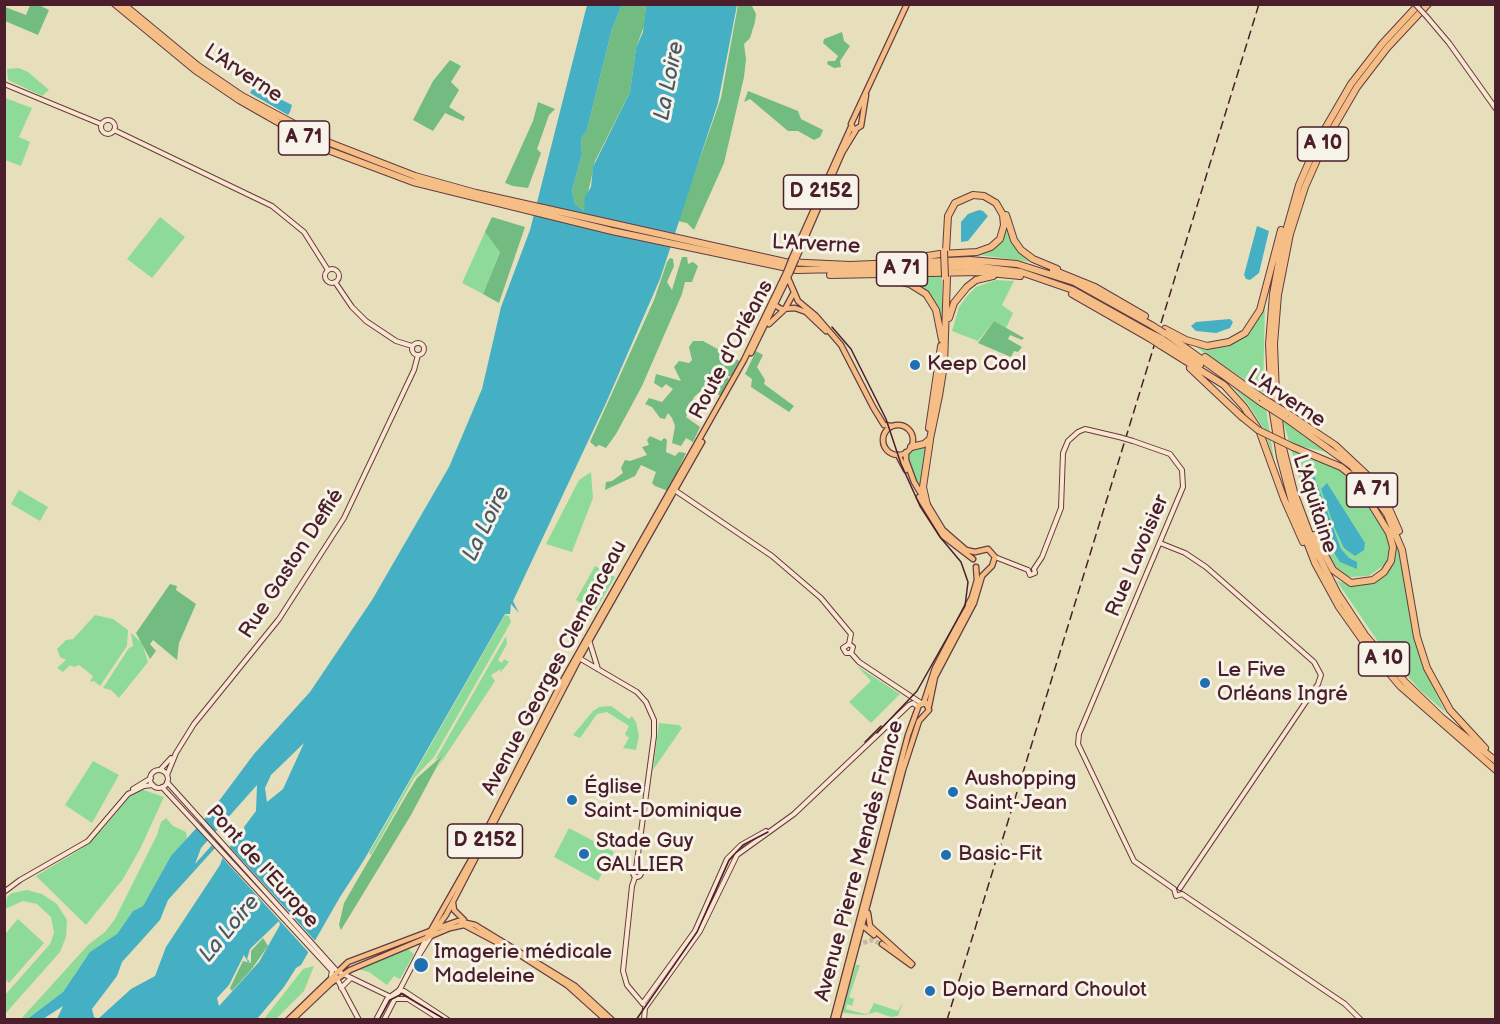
<!DOCTYPE html>
<meta charset="utf-8">
<style>
body{margin:0}
#map{position:relative;width:1500px;height:1024px;overflow:hidden;background:#e7dfbb;font-family:"Balsamiq Sans",sans-serif}
canvas{display:block}
.frame{position:absolute;inset:0;border:6px solid #4a1f2b;pointer-events:none}
</style>
<div id="map">
<canvas width="1500" height="1024"></canvas>
<div class="frame"></div>
</div>
<script>
const ctx = document.querySelector('canvas').getContext('2d');
ctx.lineJoin = 'round';
function paint(path, color) { ctx.fillStyle = color; ctx.fill(path, 'evenodd'); }
const shape = rows => new Path2D(rows.map(r => 'M' + r).join(''));
function strokePath(path, color, width, dash) { ctx.strokeStyle = color; ctx.lineWidth = width; ctx.lineCap = dash ? 'butt' : 'round'; ctx.setLineDash(dash || []); ctx.stroke(path); }
function drawText(font, color, halo, rows, align = 'center') {
  ctx.font = font + ' "Balsamiq Sans",sans-serif'; ctx.lineWidth = 6; ctx.setLineDash([]); ctx.textBaseline = 'middle'; ctx.strokeStyle = halo; ctx.fillStyle = color; for (const [text, x, y, turn = 0] of rows) {
    ctx.save(); ctx.translate(x, y); ctx.rotate((+turn || 0) * Math.PI / 180); ctx.textAlign = isNaN(turn) ? turn : align; if (halo) ctx.strokeText(text, 0, 0); ctx.fillText(text, 0, 0); ctx.restore();
  }
}
paint(shape([
 [19,68,28,72,49,90,42,96,8,80,7,69],
 [5,98,32,108,19,137,30,142,21,166,5,160],
 [160,217,185,237,152,278,127,259],
 [1006,222,1021,253,1031,262,979,255,996,246],
 [485,232,500,251,483,294,462,283],
 [942,270,942,320,932,297,923,288,911,281,873,274],
 [996,280,1014,281,1002,305,1013,313,1006,328,994,321,978,341,952,331,959,307,968,295,976,287],
 [1265,304,1263,392,1193,345,1203,348,1225,346,1251,329],
 [1232,386,1266,409,1274,460,1264,429,1248,404],
 [1283,420,1332,453,1294,445,1339,468,1371,507,1386,534,1390,549,1388,557,1384,565,1369,576,1351,577,1343,575,1337,570,1321,545,1311,520],
 [927,447,920,486,919,487,911,472,907,456,912,449],
 [591,472,593,498,572,552,546,544,579,480],
 [19,490,48,507,40,521,11,504],
 [1393,539,1401,557,1423,667,1445,712,1420,690,1381,646,1336,580,1349,585,1362,585,1381,578,1388,570],
 [595,566,615,577,595,611,576,600],
 [95,615,113,619,128,630,127,646,100,686,94,681,90,682,93,676,79,665,74,667,70,665,63,672,57,668,66,660,60,657,57,649,66,640,73,639],
 [505,615,509,616,511,622,434,757,414,778,371,855,369,853],
 [131,633,142,643,148,662,119,698,111,690,103,688,129,648,133,646],
 [506,636,507,644,498,660,502,663,504,659,509,662,500,673,501,669,491,675,495,681,438,767,443,756,435,760],
 [857,666,900,694,871,723,849,702,871,681],
 [611,706,629,719,632,716,636,722,639,736,636,750,623,748,629,738,625,734,629,726,607,712,597,714,580,738,573,735,593,711,599,707],
 [659,723,679,725,682,728,653,770],
 [93,761,119,775,92,823,65,805],
 [141,789,164,797,140,849,123,879,86,925,36,876,81,849,102,830,132,794],
 [166,818,173,826,186,832,187,838,164,869,143,906,133,911,117,934,86,958,63,992,27,1019,20,1020,88,945,105,932,115,919,157,835,161,822],
 [569,828,614,852,598,881,554,857],
 [27,890,42,894,57,904,67,920,66,937,60,952,5,1014,5,995,50,944,54,933,51,917,37,904,23,901,5,909,7,897,12,893],
 [18,919,44,943,9,983,5,979,5,934],
 [408,949,414,954,400,979,394,976,387,985,369,972,357,969],
 [856,965,860,965,849,997,854,999,852,1006,847,1004,846,1009,865,1014,869,1013,874,1003,898,1011,903,1002,898,1016,891,1017,876,1012,864,1015,844,1013,842,1010],
 [314,966,304,991,276,1019,264,1019,303,969]
]), '#8edb99');
paint(shape([
 [30,5,39,5,49,10,38,35,5,21,5,7,26,15],
 [622,5,646,5,644,26,636,48,630,92,595,161,584,211,575,204,572,191,582,154,581,139,587,130,612,29],
 [738,5,752,6,756,14,755,22,750,38,744,44,746,59,744,77,724,163,694,230,687,223,678,221,721,98],
 [842,32,844,41,850,46,840,61,841,67,834,68,827,64,828,61,835,61,838,56,823,43,824,39],
 [450,60,461,66,451,82,459,90,449,107,465,117,463,121,445,113,433,131,413,120,433,81],
 [748,91,798,111,801,119,823,130,820,137,814,140,798,131,788,131,750,99,744,102],
 [538,102,555,109,549,115,537,149,541,153,528,188,513,186,505,183,533,121],
 [492,217,525,227,499,303,483,294,500,252,485,232],
 [682,257,687,257,688,264,693,262,698,266,692,282,685,282,682,294,642,386,616,434,606,448,599,445,596,447,590,442,654,300,667,262,670,258,673,259,674,266,667,282,672,290],
 [994,321,1024,338,1022,340,1010,335,1008,339,1022,347,1018,352,1014,351,1011,357,978,343],
 [693,341,703,341,741,362,733,377,725,375,729,379,721,396,703,389,694,397,686,417,700,427,693,442,686,438,681,446,672,443,675,426,672,418,668,413,665,419,660,418,652,407,645,404,649,398,662,402,673,389,666,384,662,388,654,383,656,374,681,381,674,367,679,361,689,363,692,360,689,347],
 [756,351,763,355,757,367,765,380,764,384,794,406,789,412,751,387,752,379,745,374],
 [650,436,661,441,664,438,667,440,666,452,675,456,679,452,686,453,668,491,655,486,652,483,656,472,641,465,635,476,605,490,606,482,612,481,623,473,621,468,625,460,630,461,647,455,642,447,649,445,647,440],
 [170,584,177,586,176,590,196,604,179,643,177,660,153,640,150,644,156,651,150,659,136,633],
 [443,755,411,815,341,930,339,925,344,903,406,796,417,778],
 [263,938,268,946,251,970,232,991,230,988,240,967,243,961,251,963,251,951]
]), '#72bb81');
paint(shape([
 [587,5,622,5,612,29,587,130,581,139,582,154,572,191,575,204,584,211,585,197,591,187,593,167,630,92,636,48,643,32,646,5,737,5,718,103,660,279,606,403,513,601,519,613,511,604,510,614,505,614,364,860,340,897,301,965,296,968,284,987,257,1019,57,1019,63,1006,43,1019,26,1020,63,992,90,952,117,934,133,911,143,906,171,856,210,813,254,754,310,692,372,600,449,467,482,389,501,307,530,230],
 [304,743,283,789,267,802,265,788,271,775],
 [257,785,256,811,244,827,245,833,225,851,220,865,166,947,155,976,131,989,98,1019,94,1017,92,1009,117,976,122,962,160,920,168,900,216,847,212,845,195,864,201,848],
 [279,921,280,925,259,962,219,1006,217,998,229,985,244,955,248,962,250,962,247,959,250,949],
 [254,86,292,105,290,112,288,115,250,93],
 [979,210,983,211,988,216,968,241,961,242,961,222,968,214],
 [1257,226,1269,231,1259,273,1250,280,1246,279,1244,275],
 [1230,319,1233,322,1230,328,1216,333,1196,331,1191,326,1196,322],
 [1305,468,1312,470,1341,549,1349,558,1357,562,1357,569,1340,562,1324,537,1303,473],
 [1327,483,1365,543,1364,550,1355,556,1344,548,1335,529,1321,489]
]), '#45afc4');
paint(shape([
 [228,845,317,943,310,954,220,855]
]), '#e7dfbb');
strokePath(shape([
 [857,945,872,940,882,944]
]), '#c8b99e', 4.5, [4.5, 2]);
const secondary = shape([
 [1427,17,1449,43,1496,109],
 [4,84,101,124],
 '101 127a7 7 0 1 1 14 0a7 7 0 1 1-14 0Z',
 [114,130,272,206,304,232,328,270],
 '325 276a7 7 0 1 1 14 0a7 7 0 1 1-14 0Z',
 [335,282,352,307,366,321,396,341,412,346],
 '412 349a6 6 0 1 1 12 0a6 6 0 1 1-12 0Z',
 [1133,441,1170,454,1182,470,1183,487,1079,734,1078,744,1134,861,1174,889],
 [673,489,772,556,821,598,851,634,849,644,843,648,846,653,851,653],
 [1160,543,1185,553,1206,567,1314,662,1321,675,1318,684,1180,888],
 [995,557,1028,570],
 [1028,570,1030,575,1035,573,1034,569,1042,557,1061,508,1063,453,1068,441,1078,432,1085,429,1119,437],
 [589,640,598,669],
 [849,644,853,647,851,653],
 [851,653,859,662,921,703],
 [579,658,637,692,646,702,654,720,654,736,636,869],
 [160,770,171,758],
 '150 779a9 9 0 1 1 18 0a9 9 0 1 1-18 0Z',
 [167,775,176,753,194,724,279,619,344,518,414,370,418,355],
 [167,782,337,971,395,999],
 [162,787,332,971,331,976],
 [133,789,151,778],
 '633 873a4 4 0 1 1 8 0a4 4 0 1 1-8 0Z',
 [635,877,632,886,623,971,627,985,643,1004],
 [1174,889,1176,896,1182,894],
 [4,892,20,880,88,841,128,794,144,786,153,785],
 [1182,894,1345,1004,1361,1020],
 [418,957,431,936],
 [336,977,359,1020],
 [341,988,351,978],
 [399,990,404,991,448,1020],
 [396,999,408,999,441,1020],
 [643,1003,695,931,727,859,741,845,766,831],
 [376,1020,387,999,398,991],
 [384,1020,426,939],
 [644,1020,645,1008,700,931,737,855,794,814,909,705,913,703,918,707]
]);
const primary = shape([
 [866,95,861,126,854,130,851,124,907,4],
 [792,258,851,127],
 [796,259,842,153,856,130],
 [788,278,798,301,816,316,841,345,873,407,884,425,892,426],
 [775,305,781,309,795,308,806,312,826,331],
 [769,324,785,309,793,294],
 [751,353,790,273],
 '883 440a15 15 0 1 1 30 0a15 15 0 1 1-30 0Z',
 [906,452,906,460,914,482,943,530,966,550,975,552,988,549,995,557,992,566,982,576,974,603,935,677,929,706],
 [898,455,906,470],
 [919,497,943,536,973,559],
 [924,702,935,668,972,597,977,580,976,567],
 [453,903,454,910,464,920],
 [868,913,870,926,912,964],
 [859,927,863,926,874,935],
 [438,928,458,921,475,925,575,986,612,1020],
 [431,936,446,915,579,659,702,442],
 [426,939,476,851,557,691,744,360,786,273],
 [882,944,911,965],
 [288,1020,348,962,430,931],
 [292,1020,331,983,350,970,450,928,464,925,517,953,567,985,606,1020],
 [833,1020,908,735,919,705,926,703,929,710,919,721,903,770,837,1020]
]);
const highway = shape([
 [115,4,195,70,239,100,325,149,413,182,612,231,797,270,973,266,1021,272,1073,290,1150,333],
 [123,4,198,66,242,96,330,143,415,176,476,193,785,262,850,265,970,260,1017,264,1074,282,1153,326],
 [1419,4,1382,44,1351,84,1319,139,1299,185,1282,245,1273,294,1269,344,1272,407,1280,457,1293,506,1315,563,1339,607,1368,648,1400,686,1496,770],
 [1428,4,1387,48,1357,87,1325,142,1305,187,1290,234,1278,295,1274,344,1276,394,1282,444,1294,492,1316,551,1338,594,1365,635,1405,682,1441,717,1496,761],
 [1006,215,1014,240,1021,250,1033,259,1057,269],
 [907,259,940,254,977,252,991,247,1000,239,1004,225,1003,215,996,203,984,196,973,195,955,203,948,216,946,251],
 [1053,270,1095,287,1145,316],
 [830,275,979,272,1020,276],
 [885,278,910,284,926,294,936,310,942,340],
 [1072,294,1149,338],
 [949,318,954,303,967,287,976,280,993,276],
 [1165,329,1186,340,1207,346,1229,342,1245,333,1260,310,1281,230],
 [1165,333,1262,403],
 [1162,339,1200,365],
 [1160,345,1224,385,1244,407,1259,430,1284,499,1303,542],
 [1205,357,1261,397],
 [1190,368,1242,417],
 [1287,413,1335,445,1367,475,1388,506,1399,531],
 [1287,419,1352,466,1387,514,1402,550,1417,637,1427,668,1450,710,1485,748],
 [929,428,941,346],
 [911,447,924,444,930,439,939,396,944,365,947,277],
 [1293,447,1341,467,1355,478,1389,533,1393,547,1391,561,1384,572,1373,580,1351,583,1333,570,1314,535],
 [927,505,923,487,930,440]
]);
strokePath(secondary, '#623c41', 6);
strokePath(primary, '#623c41', 7);
strokePath(highway, '#623c41', 8);
strokePath(secondary, '#fbe5cf', 4);
strokePath(primary, '#f6be87', 4.5);
strokePath(highway, '#f6be87', 6);
strokePath(shape([
 [832,327,851,349,886,419,901,464,920,506,940,537,961,562,968,582,965,606,917,691,877,733],
 [865,742,881,726],
 [379,1020,390,1000,402,994,446,1020],
 [636,1020,697,932,729,860,743,845,768,832]
]), '#4a1f2b', 1.5);
strokePath(shape([
 [947,1020,1259,4]
]), '#4a1f2b', 1.5, [9, 4.5]);
const secondaryBridge = shape([
 [1415,4,1427,17],
 [1119,437,1133,441]
]);
const primaryBridge = shape([
 [786,273,792,258],
 [790,273,796,259]
]);
const highwayBridge = shape([
 [944,251,945,277],
 [1153,326,1164,333],
 [1150,333,1162,339],
 [1149,338,1160,345],
 [1261,397,1287,413],
 [1262,403,1287,419],
 [1242,417,1258,430,1293,447]
]);
strokePath(secondaryBridge, '#623c41', 6, []);
strokePath(primaryBridge, '#623c41', 7, []);
strokePath(highwayBridge, '#623c41', 8, []);
strokePath(secondaryBridge, '#fbe5cf', 4);
strokePath(primaryBridge, '#f6be87', 4.5);
strokePath(highwayBridge, '#f6be87', 6);
for (const [x, y, r, color] of [
 [915,365,6,"#1f6fb2"],
 [1205,683,6,"#1f6fb2"],
 [953,792,6,"#1f6fb2"],
 [572,800,6,"#1f6fb2"],
 [584,854,6,"#1f6fb2"],
 [946,855,6,"#1f6fb2"],
 [421,965,8,"#1f6fb2"],
 [930,991,6,"#1f6fb2"]
]) { const dot = new Path2D(); dot.arc(x, y, r, 0, 2 * Math.PI); ctx.fillStyle = color; ctx.fill(dot); strokePath(dot, '#f7f3e8', 2); }
for (const [x, y, w] of [
 [304,138,51],
 [1323,144,51],
 [821,192,75],
 [902,269,51],
 [1372,490,51],
 [1384,659,51],
 [485,841,75]
]) { const box = new Path2D(); box.roundRect(x - w / 2, y - 17, w, 34, 4.5); ctx.fillStyle = '#f7f3e8'; ctx.fill(box); strokePath(box, '#4a1f2b', 1.5); }
drawText('bold 20px', '#4a1f2b', null, [
 ["A 71",304,138],
 ["A 10",1323,144],
 ["D 2152",821,192],
 ["A 71",902,269],
 ["A 71",1372,490],
 ["A 10",1384,659],
 ["D 2152",485,841]
]);
drawText('21px', '#4a1f2b', '#f7f3e8', [
 ["L'Arverne",243,74,33],
 ["L'Arverne",816,245,3],
 ["Route d'Orléans",732,350,-62],
 ["L'Arverne",1286,399,33],
 ["L'Aquitaine",1314,504,72],
 ["Rue Lavoisier",1138,556,-67],
 ["Rue Gaston Deffié",292,564,-57],
 ["Avenue Georges Clemenceau",555,668,-62],
 ["Avenue Pierre Mendès France",860,861,-75],
 ["Pont de l'Europe",262,867,48]
]);
drawText('21px', '#4a1f2b', '#f7f3e8', [
 ["Keep Cool",927,365],
 ["Le Five",1217,671],
 ["Orléans Ingré",1217,695],
 ["Aushopping",965,780],
 ["Saint-Jean",965,804],
 ["Église",584,788],
 ["Saint-Dominique",584,812],
 ["Stade Guy",596,842],
 ["GALLIER",596,866],
 ["Basic-Fit",958,855],
 ["Imagerie médicale",434,953],
 ["Madeleine",434,977],
 ["Dojo Bernard Choulot",942,991]
], 'left');
drawText('italic 22px', '#485968', '#f7f3e8', [
 ["La Loire",670,81,-79],
 ["La Loire",487,524,-64],
 ["La Loire",230,929,-50]
]);
</script>
